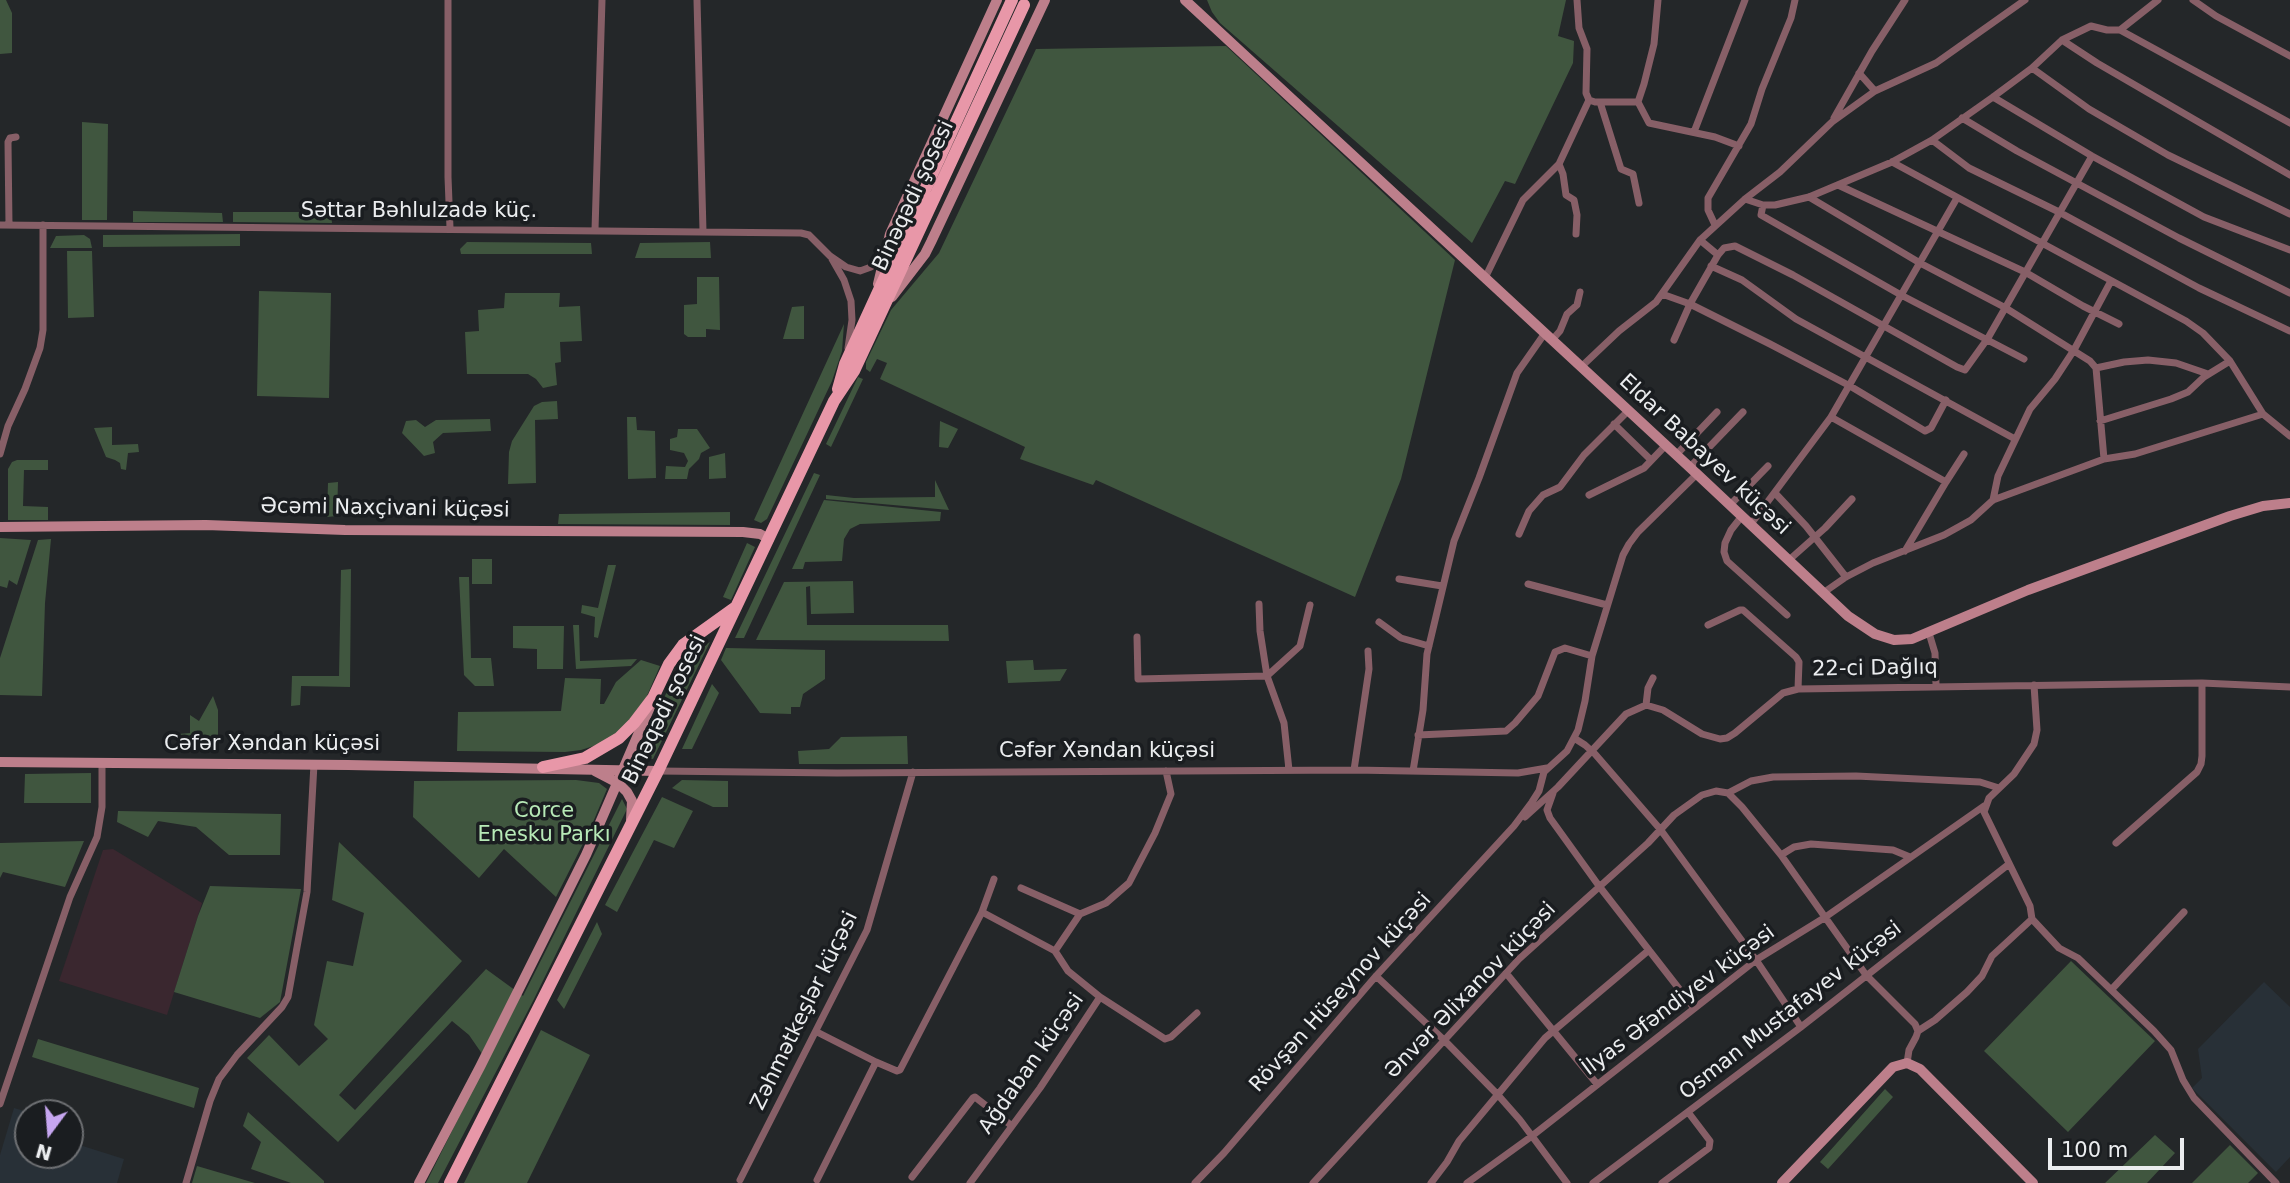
<!DOCTYPE html>
<meta charset="utf-8">
<style>
body{margin:0}
#map{position:relative;width:2290px;height:1183px;overflow:hidden;background:#242729;font-family:"DejaVu Sans",sans-serif}
canvas{display:block}
.north{position:absolute;left:14px;top:1099px;width:70px;height:70px;box-sizing:border-box;background:#1a1d20;border:2px solid #6e7073;border-radius:50%;rotate:196deg;font-size:19px;font-weight:700;line-height:28px;text-align:center;color:#ebedef}
.north::after{content:'';display:block;margin:auto;width:24px;height:32px;background:#c6a6f0;clip-path:polygon(50% 0,100% 100%,50% 72%,0 100%)}
.scale{position:absolute;left:2048px;top:1138px;width:136px;height:32px;box-sizing:border-box;border:4px solid #ebedef;border-top:0;padding-left:9px;font-size:21px;line-height:24px;white-space:nowrap;color:#ebedef;-webkit-text-stroke:5px #1a1d20;paint-order:stroke}
</style>
<div id="map">
<canvas width="2290" height="1183"></canvas>
<div class="north">N</div>
<div class="scale">100 m</div>
</div>
<script>
const ctx = document.querySelector('canvas').getContext('2d');
ctx.lineJoin = 'round';
function paint(path, color) { ctx.fillStyle = color; ctx.fill(path, 'evenodd'); }
const shape = rows => new Path2D(rows.map(r => 'M' + r).join(''));
function strokePath(path, color, width, dash) { ctx.strokeStyle = color; ctx.lineWidth = width; ctx.lineCap = dash ? 'butt' : 'round'; ctx.setLineDash(dash || []); ctx.stroke(path); }
function drawText(font, color, halo, rows, align = 'center') {
  ctx.font = font + ' "DejaVu Sans",sans-serif'; ctx.lineWidth = 7; ctx.setLineDash([]); ctx.textBaseline = 'middle'; ctx.strokeStyle = halo; ctx.fillStyle = color; for (const [text, x, y, turn = 0] of rows) {
    ctx.save(); ctx.translate(x, y); ctx.rotate((+turn || 0) * Math.PI / 180); ctx.textAlign = isNaN(turn) ? turn : align; if (halo) ctx.strokeText(text, 0, 0); ctx.fillText(text, 0, 0); ctx.restore();
  }
}
paint(shape([
 [2264,982,2290,1007,2290,1157,2276,1172,2192,1088,2202,1078,2198,1049],
 [14,1108,31,1113,28,1113,28,1155,70,1155,70,1142,124,1159,117,1183,0,1183,0,1155]
]), '#283037');
paint(shape([
 [113,849,202,903,167,1015,59,981,103,850]
]), '#3a272f');
paint(shape([
 [0,0,6,0,12,13,12,53,0,54],
 [1207,0,1566,0,1558,36,1574,41,1573,63,1515,184,1505,181,1472,243,1220,23,1212,12],
 [1226,46,1455,260,1401,479,1355,597,1096,480,1093,485,1020,459,1025,447,880,379,887,363,877,359,870,372,866,369,866,362,891,310,939,253,1036,49],
 [82,122,108,124,107,220,82,220],
 [133,211,222,213,223,222,133,222],
 [233,212,331,212,332,223,233,222],
 [240,234,240,246,103,247,103,235],
 [84,235,90,239,92,248,50,248,56,236],
 [467,242,591,243,592,254,461,254,460,249],
 [710,242,711,258,635,258,640,243],
 [67,251,92,251,94,317,68,318],
 [697,277,719,277,720,330,706,329,706,337,688,337,684,334,684,305,697,304],
 [259,291,331,293,329,398,257,396],
 [505,293,560,293,559,307,580,306,582,341,560,342,561,362,555,363,557,385,543,388,536,379,528,374,467,374,465,332,479,331,478,310,504,308],
 [804,306,804,339,783,339,792,307],
 [844,324,842,351,832,381,767,519,761,523,754,520],
 [858,377,863,379,831,447,826,444],
 [557,401,558,419,535,420,536,483,508,484,509,452,512,441,534,406,542,402],
 [627,417,636,417,637,430,655,431,656,478,628,479],
 [490,419,491,431,443,433,433,442,435,453,424,456,402,433,406,421,416,420,425,427,436,420],
 [940,421,958,429,948,448,939,447],
 [112,427,112,445,138,444,139,452,128,453,126,470,121,469,120,463,115,460,106,457,94,428],
 [678,429,697,429,710,448,701,453,699,459,689,469,687,479,665,479,666,466,685,467,688,461,684,453,670,450,670,439,677,437],
 [725,453,726,478,709,479,709,457],
 [17,460,48,460,48,470,24,470,23,506,48,507,48,520,8,520,8,469,12,462],
 [814,473,820,475,744,638,735,638],
 [935,480,949,510,826,499,826,495,854,498,935,497],
 [338,482,337,516,327,517,328,483],
 [824,500,941,512,940,521,860,524,850,529,844,539,842,561,805,562,803,569,792,569],
 [730,512,730,525,558,524,559,514],
 [0,538,31,540,17,585,9,580,7,588,0,586],
 [51,539,45,603,42,696,0,695,0,658,38,540],
 [747,543,755,547,731,600,723,597],
 [472,559,492,559,492,584,472,584],
 [608,565,616,565,598,638,594,637,595,617,581,613,582,605,598,608],
 [351,569,350,687,301,686,300,705,291,706,292,676,339,676,341,570],
 [459,577,469,577,471,658,491,658,494,686,475,686,464,675],
 [853,581,854,613,811,614,810,586,806,587,807,625,948,625,949,641,756,640,784,582],
 [573,625,579,625,580,661,637,659,631,666,576,669],
 [513,626,564,626,563,669,537,669,537,649,513,648],
 [710,642,653,759,645,757,640,750,682,659],
 [726,648,825,650,825,679,803,694,800,707,791,707,791,714,760,713,721,660],
 [641,660,660,666,646,698,627,723,617,733,600,744,581,750,565,752,457,751,458,712,561,711,565,678,601,679,600,704,604,704,616,682],
 [1033,660,1034,670,1067,669,1060,681,1008,683,1006,661],
 [712,684,719,693,692,749,682,749],
 [213,696,218,710,218,746,178,746,178,734,190,733,190,715,199,721],
 [907,736,908,764,799,764,798,751,829,749,841,737],
 [91,773,91,803,24,803,25,774],
 [576,780,599,783,607,789,588,834,556,897,504,849,479,878,413,817,414,781],
 [682,780,728,781,728,807,713,807,672,788],
 [662,797,693,811,674,848,654,840,617,912,605,905],
 [622,799,627,809,533,1001,438,1183,426,1183,487,1061,469,1035,452,1021,338,1142,247,1058,269,1035,299,1066,328,1039,314,1025,327,961,353,966,364,913,332,900,339,842,462,961,339,1095,355,1110,486,969,523,996],
 [118,811,281,814,280,855,229,855,196,827,158,821,148,837,117,822],
 [84,841,65,887,3,872,0,878,0,843],
 [210,886,301,889,280,1002,260,1018,174,992,198,916],
 [597,922,602,934,564,1009,557,1000],
 [2071,961,2155,1041,2068,1132,1984,1051],
 [541,1030,590,1055,527,1183,464,1183],
 [38,1039,199,1088,194,1108,32,1057],
 [1885,1089,1893,1097,1828,1169,1820,1162],
 [248,1112,324,1181,324,1183,291,1183,251,1169,261,1142,243,1126],
 [2155,1135,2175,1153,2147,1183,2105,1183],
 [2230,1145,2258,1173,2248,1183,2192,1183],
 [197,1166,255,1183,192,1183]
]), '#40563f');
strokePath(shape([
 [448,0,448,177,450,228],
 [697,0,703,231],
 [1577,0,1579,28,1587,49,1586,93,1589,100,1595,102,1638,102,1649,123,1715,137,1739,146],
 [2193,0,2216,16,2290,56],
 [2120,30,2158,0],
 [2062,40,2097,63,2290,175],
 [2032,68,2089,109,2168,155,2290,214],
 [1859,73,1875,91],
 [1993,97,2092,156,2204,217,2290,250],
 [1600,102,1621,169,1633,174,1639,203],
 [1638,102,1644,84,1654,44,1658,0],
 [1834,118,1872,51,1905,0],
 [1962,118,2017,151,2179,238,2290,293],
 [1694,132,1745,0],
 [1932,140,1969,168,2059,212,2199,288,2290,331],
 [1892,162,2186,321,2203,333,2230,361,2263,414,2290,436],
 [1559,164,1563,174,1566,195,1574,200,1577,215,1576,234],
 [1838,185,2025,272,2083,306,2119,324],
 [1809,197,1920,263,2004,307,2090,361,2096,368,2104,459],
 [1745,199,1763,205,1775,205,1809,197,1892,162,1932,140,1993,97,2032,68,2062,40,2091,26,2107,30,2120,30,2290,123],
 [1763,205,1761,215,1901,295,2024,359],
 [0,225,801,233,809,235,830,256,846,267,860,271,871,267,884,247],
 [9,225,8,142,10,138,16,137],
 [1715,225,1708,210,1708,198,1751,124,1762,89,1791,18,1795,0],
 [595,230,602,0],
 [1718,255,1724,248,1735,246,1793,275,1957,367,1965,370,1988,338,2092,156],
 [832,259,844,280,851,301,852,320,848,348],
 [1711,266,1742,280,1796,319,2015,439],
 [1485,278,1523,200,1559,164,1589,100],
 [1662,294,1690,304,1770,344,1850,386,1925,431,1931,428,1946,400],
 [1552,340,1560,331,1567,314,1577,305,1580,292],
 [1674,340,1690,304,1718,255,1700,240],
 [1581,367,1619,331,1656,302,1700,240,1745,199,1780,172,1832,122,1875,91,1936,63,2025,0],
 [2096,368,2124,362,2148,360,2176,363,2208,374],
 [1831,417,1946,482,1905,551],
 [2100,421,2171,399,2188,392,2204,377,2230,361],
 [1614,424,1651,460],
 [0,454,8,426,25,389,40,348,43,330,43,225],
 [1676,455,1717,412],
 [1690,467,1743,412],
 [1946,482,1964,454],
 [1775,493,1806,526,1846,577],
 [1589,495,1644,468,1666,445],
 [1993,500,1998,476,2030,409,2055,379,2074,350,2111,281],
 [1730,505,1768,466],
 [1742,516,1731,530,1725,543,1724,552,1727,561,1787,615],
 [1751,524,1831,417,1957,198],
 [1519,534,1529,511,1543,495,1560,487,1584,455,1628,411],
 [1789,560,1825,528,1852,499],
 [1399,579,1442,586],
 [1528,584,1607,605],
 [1823,593,1846,577,1873,563,1944,535,1971,520,1993,500,2104,459,2135,454,2263,414],
 [1259,604,1260,631,1267,676,1284,723,1289,770],
 [1379,622,1401,638,1429,646],
 [1708,625,1740,610,1743,610,1796,657,1799,662,1798,689],
 [1929,633,1935,653,1936,685],
 [1137,637,1138,679,1267,676,1300,646,1310,605],
 [2034,685,2037,730,2034,744,2014,774,1989,798,1984,812,2030,906,2032,919,2059,948,2078,958,2154,1031,2171,1050,2183,1080,2194,1098,2276,1183],
 [1646,705,1648,688,1653,678],
 [1418,735,1506,731,1515,723,1538,696,1555,652,1565,648,1592,656],
 [1574,738,1585,745,1595,754,1660,829,1756,960,1801,1027],
 [1354,770,1369,669,1368,651],
 [658,771,837,773,1354,770,1518,773,1547,768],
 [1413,771,1423,710,1427,654,1454,541,1479,478,1517,373,1545,333],
 [1553,793,1547,810,1550,818,1599,886,1694,1008],
 [1728,793,1742,807,1781,855,1866,975,1915,1024,1918,1031,1916,1037,1909,1050,1907,1063],
 [1525,817,1558,787,1626,714,1646,705,1663,710,1702,734,1720,739,1727,738,1735,733,1783,693,1798,689,2202,683,2290,687],
 [2116,843,2197,772,2201,764,2202,756,2202,683],
 [1781,855,1794,847,1811,844,1893,850,1910,857],
 [1021,888,1080,914],
 [982,912,1055,951],
 [1506,973,1597,1084],
 [1376,976,1444,1040,1498,1095,1520,1120,1567,1183],
 [2112,989,2184,912],
 [1100,997,1165,1039,1171,1037,1197,1013],
 [1918,1031,1935,1020,1967,992,1982,976,1992,956,2032,919],
 [817,1032,876,1062,897,1071,900,1070,982,912,994,879],
 [0,1104,70,897,97,837,102,807,102,763],
 [912,1177,973,1098,975,1097,1012,1126],
 [740,1180,867,930,913,772],
 [817,1180,876,1062],
 [186,1183,210,1101,219,1079,237,1055,282,1007,288,997,307,892,314,764],
 [970,1183,1040,1088,1100,997,1068,971,1055,951,1080,914,1106,903,1129,883,1155,833,1171,794,1166,771],
 [1195,1183,1224,1153,1376,976,1514,826,1532,802,1539,791,1544,772,1567,751,1578,730,1585,701,1592,656,1623,555,1629,544,1638,532,1697,474],
 [1313,1183,1519,959,1648,843,1674,815,1702,795,1716,791,1728,793,1751,781,1773,777,1856,776,1980,782,1999,788],
 [1431,1183,1447,1162,1459,1141,1545,1038,1649,950],
 [1467,1183,1532,1136,1756,960,1824,918,1984,806],
 [1593,1183,1801,1027,2009,864],
 [1662,1183,1709,1148,1710,1141,1688,1112]
]), '#875f67', 7);
strokePath(shape([
 [1185,0,1697,474,1848,616,1875,634,1894,640,1912,639,2028,590,2230,516,2263,506,2290,503],
 [878,284,890,234,997,0],
 [892,297,925,254,931,242,1045,0],
 [0,527,206,525,345,530,743,532,760,534,769,539],
 [0,762,348,765,657,771],
 [595,771,618,783,627,792,632,801,631,820],
 [419,1183,480,1067,586,855,650,707],
 [1782,1183,1893,1067,1907,1063,1920,1069,2033,1183]
]), '#bd7f8b', 10);
strokePath(shape([
 [838,389,845,364,1012,0],
 [543,767,585,758,619,738,634,723,653,698,669,664,683,645,736,607],
 [450,1183,659,769,834,401,854,371,1024,5]
]), '#e897a8', 12);
drawText('21px', '#ebedef', '#1a1d20', [
 ["Binəqədi şosesi",914,196,-65],
 ["Səttar Bəhlulzadə küç.",419,212],
 ["Eldar Babayev küçəsi",1704,455,43],
 ["Əcəmi Naxçivani küçəsi",385,509,1],
 ["22-ci Dağlıq",1875,669,-1],
 ["Binəqədi şosesi",665,710,-64],
 ["Cəfər Xəndan küçəsi",272,745],
 ["Cəfər Xəndan küçəsi",1107,752],
 ["Ənvər Əlixanov küçəsi",1471,991,-46],
 ["Rövşən Hüseynov küçəsi",1341,993,-48],
 ["İlyas Əfəndiyev küçəsi",1679,1001,-37],
 ["Zəhmətkeşlər küçəsi",805,1011,-64],
 ["Osman Mustafayev küçəsi",1791,1011,-38],
 ["Ağdaban küçəsi",1032,1064,-55]
]);
drawText('21px', '#b7eab7', '#1a1d20', [
 ["Corce",544,812],
 ["Enesku Parkı",544,836]
]);
</script>
